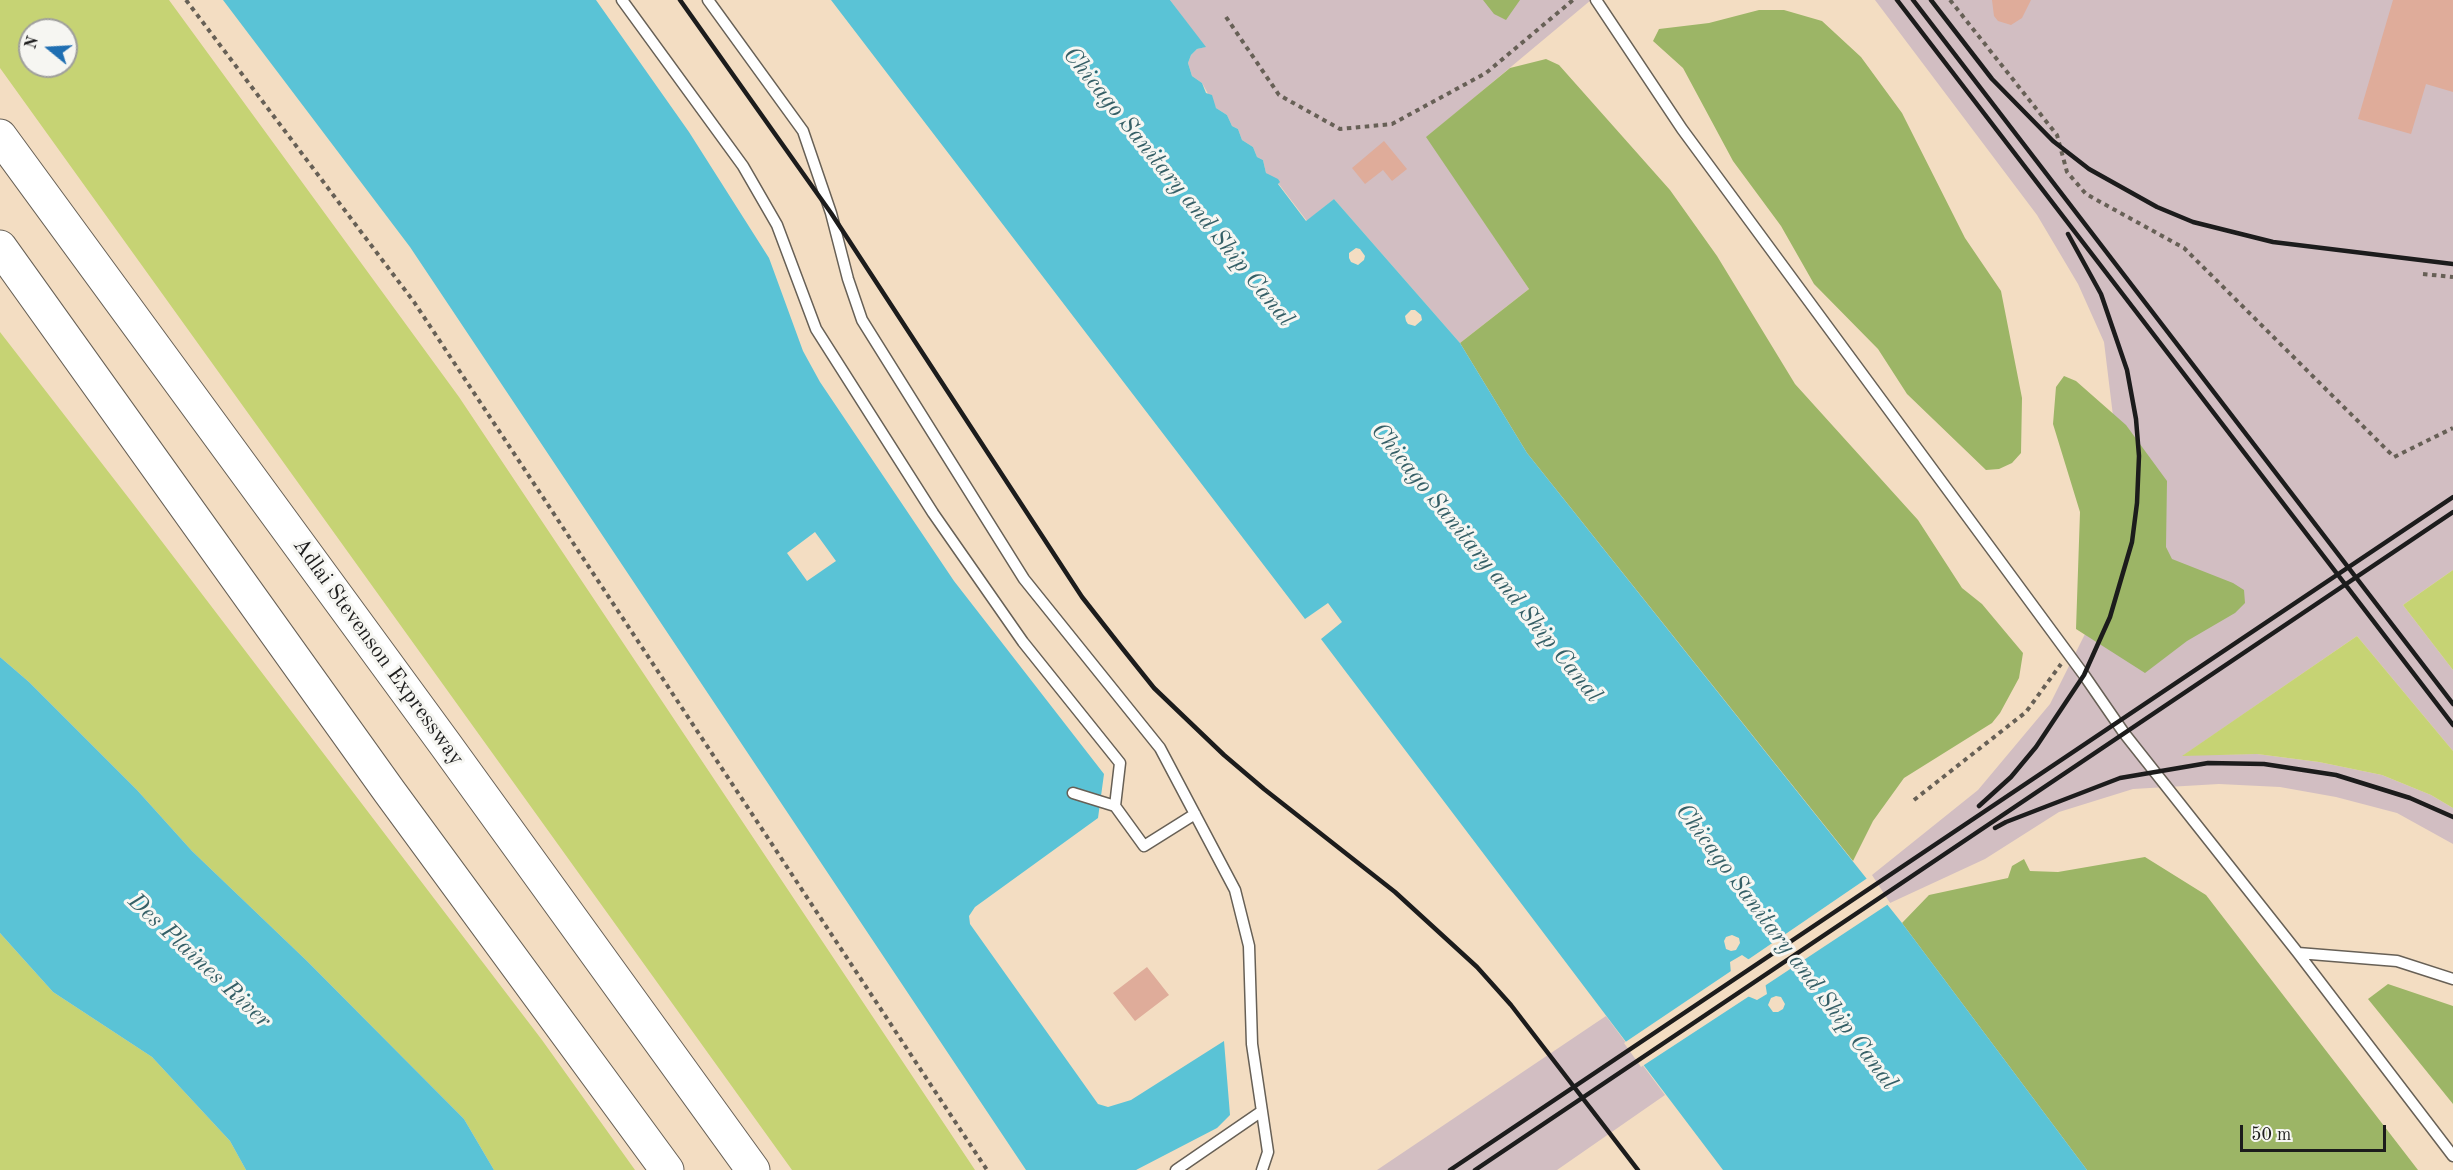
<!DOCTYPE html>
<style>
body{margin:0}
#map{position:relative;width:2453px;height:1170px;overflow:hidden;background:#f3ddc2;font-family:"Old Standard TT",serif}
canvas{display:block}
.north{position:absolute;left:18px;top:18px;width:60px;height:60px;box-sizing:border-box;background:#f6f6f2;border:2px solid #9f9f9c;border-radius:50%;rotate:288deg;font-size:16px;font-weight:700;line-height:24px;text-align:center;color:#1c1c1c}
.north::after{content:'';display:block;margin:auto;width:21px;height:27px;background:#1f6fb2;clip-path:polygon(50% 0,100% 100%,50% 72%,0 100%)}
.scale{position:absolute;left:2240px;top:1125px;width:146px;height:27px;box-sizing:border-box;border:3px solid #1c1c1c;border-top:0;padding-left:8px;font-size:18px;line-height:21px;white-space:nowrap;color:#1c1c1c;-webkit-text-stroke:4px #f6f6f2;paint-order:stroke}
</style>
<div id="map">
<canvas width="2453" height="1170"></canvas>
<div class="north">N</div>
<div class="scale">50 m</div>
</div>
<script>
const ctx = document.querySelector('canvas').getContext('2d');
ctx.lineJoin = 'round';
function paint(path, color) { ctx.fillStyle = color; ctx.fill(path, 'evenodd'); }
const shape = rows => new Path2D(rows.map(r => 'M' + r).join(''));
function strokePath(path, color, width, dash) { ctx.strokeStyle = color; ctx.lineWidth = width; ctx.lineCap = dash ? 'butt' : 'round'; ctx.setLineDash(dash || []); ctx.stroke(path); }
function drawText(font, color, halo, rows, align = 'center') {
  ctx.font = font + ' "Old Standard TT",serif'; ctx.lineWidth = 6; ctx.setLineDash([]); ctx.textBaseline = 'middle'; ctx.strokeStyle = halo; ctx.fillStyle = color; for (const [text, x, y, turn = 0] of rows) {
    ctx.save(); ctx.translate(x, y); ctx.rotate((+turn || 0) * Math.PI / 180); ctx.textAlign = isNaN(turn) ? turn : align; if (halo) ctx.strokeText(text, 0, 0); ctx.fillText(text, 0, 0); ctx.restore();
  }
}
paint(shape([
 [1170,0,1591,0,1427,137,1529,289,1460,343,1334,199,1307,221,1278,183,1266,173,1263,160,1257,157,1253,147,1242,140,1238,129,1232,126,1227,115,1216,108,1202,83,1192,76,1188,63,1191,55,1197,49,1205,47],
 [1875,0,2453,0,2453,570,2403,605,2453,670,2453,751,2357,636,2184,755,2257,754,2319,762,2382,775,2431,795,2453,808,2453,844,2397,813,2336,797,2280,787,2219,784,2133,789,2059,812,1985,859,1890,903,1872,875,1978,790,2050,704,2094,616,2114,424,2104,342,2078,284,2037,215],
 [1606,1016,1665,1095,1557,1170,1377,1170]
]), '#d2bec2');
paint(shape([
 [0,0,169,0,459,397,975,1170,792,1170,0,68],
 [30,30,66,30,66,66,30,66],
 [0,332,131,501,542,1040,635,1170,494,1170,464,1119,307,961,192,851,137,790,29,682,0,657],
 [2453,570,2453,670,2403,605],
 [2357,636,2453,751,2453,808,2431,795,2382,775,2319,762,2257,754,2182,756],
 [0,933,53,992,152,1057,230,1141,246,1170,0,1170]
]), '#c6d374');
paint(shape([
 [1483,0,1520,0,1506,20,1494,14],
 [1759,10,1784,10,1822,21,1861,57,1902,113,1965,238,2001,291,2022,398,2021,453,2012,463,1999,469,1986,470,1907,394,1878,349,1814,284,1781,226,1733,161,1683,68,1653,41,1659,29,1709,23],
 [1546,59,1559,65,1670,190,1717,256,1795,384,1918,520,1962,588,1982,604,2023,653,2019,678,2000,713,1992,723,1904,778,1873,821,1853,861,1527,453,1460,343,1529,289,1426,137,1510,68],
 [2064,376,2076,381,2126,425,2167,481,2166,547,2172,559,2233,583,2244,590,2245,603,2235,613,2187,641,2145,673,2076,629,2080,512,2053,424,2056,387],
 [2145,857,2206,895,2418,1170,2087,1170,1902,923,1929,895,2008,878,2012,866,2024,859,2030,871,2058,872],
 [2388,984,2453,1006,2453,1104,2368,999]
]), '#9cb566');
paint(shape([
 [223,0,596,0,689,132,769,258,803,351,820,382,954,581,1104,774,1098,818,975,907,969,916,970,924,1098,1104,1108,1107,1131,1100,1224,1041,1230,1115,1217,1128,1136,1170,1026,1170,410,247],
 [815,532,836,561,807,581,787,553],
 [831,0,1170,0,1206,47,1197,49,1191,55,1188,63,1192,76,1202,83,1206,93,1212,95,1216,108,1227,115,1232,126,1238,129,1242,140,1253,147,1257,157,1263,160,1266,173,1278,179,1280,182,1278,184,1306,221,1334,199,1460,343,1527,453,1902,923,2087,1170,1723,1170,1321,639,1342,622,1328,603,1305,619],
 [1356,248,1360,249,1365,256,1364,260,1358,265,1351,262,1349,258,1349,253],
 [1411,310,1415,310,1421,315,1422,320,1415,326,1408,324,1406,321,1405,316],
 [1732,935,1739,938,1740,943,1736,950,1731,951,1726,949,1724,941,1726,937],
 [1742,955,1751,961,1765,982,1767,994,1757,1000,1745,995,1731,974,1730,962],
 [1776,996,1781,997,1785,1004,1783,1009,1778,1012,1773,1012,1768,1005,1771,998],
 [0,657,29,682,137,790,192,851,307,961,464,1119,494,1170,246,1170,230,1141,152,1057,53,992,0,933]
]), '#5ac3d6');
paint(shape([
 [1869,877,1890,903,1763,987,1746,961],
 [1734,969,1747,992,1751,995,1641,1067,1624,1043]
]), '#f3ddc2');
paint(shape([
 [1992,0,2031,0,2022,18,2011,25,1998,21,1994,16],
 [2393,0,2453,0,2453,92,2426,84,2411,134,2358,119],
 [1384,141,1407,169,1392,181,1383,170,1365,184,1352,168],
 [1147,967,1169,995,1135,1021,1113,993]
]), '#dfac9a');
const service = shape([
 [622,0,743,166,777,225,816,329,933,513,1023,642,1120,763,1115,806,1144,846,1195,814],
 [708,0,803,131,831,213,848,279,862,320,1024,579,1160,748,1235,890,1249,946,1252,1044,1268,1152,1262,1170],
 [1596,0,1682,129,2084,675,2124,733,2298,953,2453,1156],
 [1073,793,1115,806],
 [2298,953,2397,961,2453,979],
 [1176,1170,1262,1111]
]);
const motorway = shape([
 [0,136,445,744,753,1170],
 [0,247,389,791,667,1170]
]);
strokePath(service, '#676056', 13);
strokePath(motorway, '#676056', 35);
strokePath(shape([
 [186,0,414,302,987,1170],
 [1950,0,2057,135,2067,172,2086,194,2184,248,2394,457,2453,428],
 [1226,17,1279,95,1340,129,1392,124,1486,73,1573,0],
 [2423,274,2453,277],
 [1914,800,2026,712,2061,664]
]), '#676056', 4, [4.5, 4.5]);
strokePath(service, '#fff', 10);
strokePath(motorway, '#fff', 33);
strokePath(shape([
 [680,0,831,213,1082,597,1122,648,1154,688,1224,755,1264,789,1395,892,1477,967,1511,1005,1638,1170],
 [1897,0,2453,725],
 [1913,0,2453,704],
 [1931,0,1992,79,2053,141,2089,169,2157,207,2193,222,2273,242,2453,264],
 [1979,806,2011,777,2036,747,2084,675,2110,617,2132,542,2137,503,2139,456,2136,419,2127,370,2101,294,2068,234],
 [1995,828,2006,822,2120,778,2208,763,2264,764,2336,775,2410,798,2453,817],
 [1450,1170,2453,497],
 [1475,1170,2453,512]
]), '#1c1c1c', 4.5);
drawText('22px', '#1c1c1c', '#f6f6f2', [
 ["Adlai Stevenson Expressway",378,652,54]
]);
drawText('italic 24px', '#355f66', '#f6f6f2', [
 ["Chicago Sanitary and Ship Canal",1178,187,51],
 ["Chicago Sanitary and Ship Canal",1486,563,51],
 ["Chicago Sanitary and Ship Canal",1786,947,53],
 ["Des Plaines River",199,961,43]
]);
</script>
